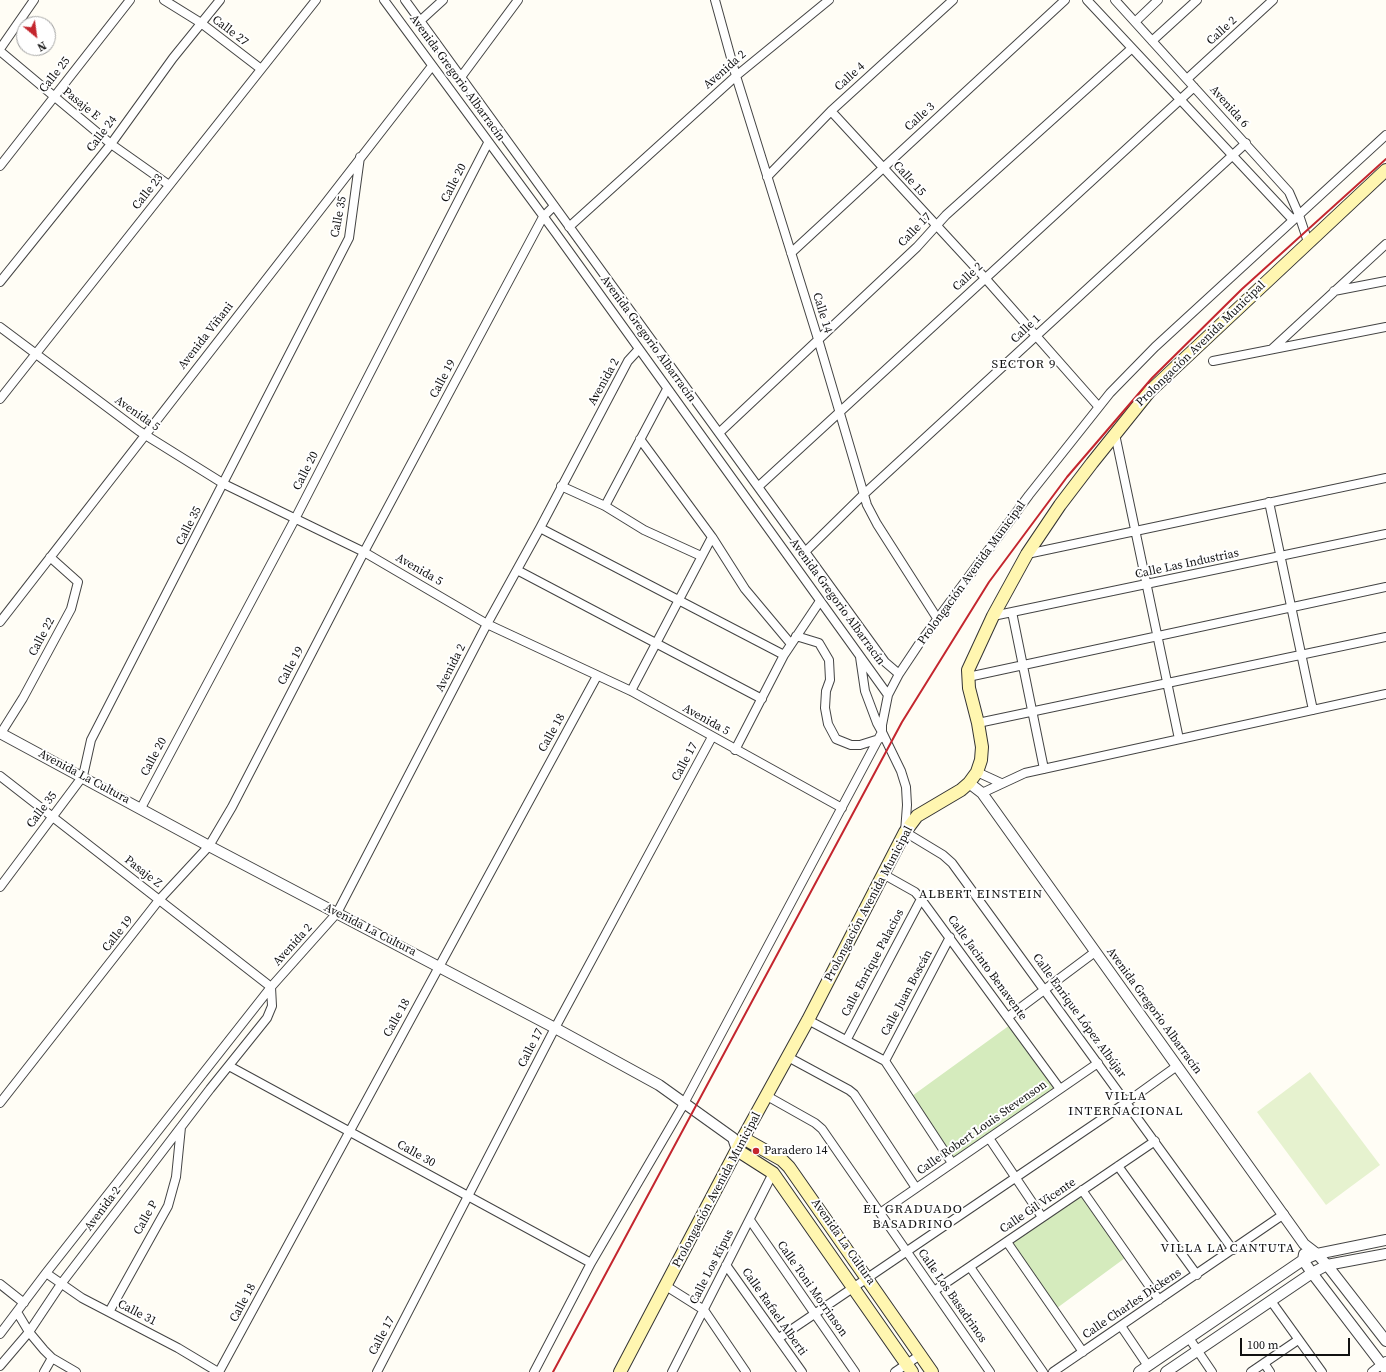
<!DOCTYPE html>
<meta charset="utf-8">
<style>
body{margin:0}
#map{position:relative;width:1386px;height:1372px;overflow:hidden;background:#fffdf5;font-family:"Source Serif 4",serif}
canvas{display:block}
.north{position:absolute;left:16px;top:16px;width:40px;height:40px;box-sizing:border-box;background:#fff;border:1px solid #a0a0a0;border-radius:50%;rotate:151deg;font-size:11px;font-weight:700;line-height:16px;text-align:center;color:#111}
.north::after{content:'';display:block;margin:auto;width:14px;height:18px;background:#c4262e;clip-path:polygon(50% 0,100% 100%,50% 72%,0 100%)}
.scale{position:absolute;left:1240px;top:1338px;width:110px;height:18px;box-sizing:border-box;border:2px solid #111;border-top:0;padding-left:5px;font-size:12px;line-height:14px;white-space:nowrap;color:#111;-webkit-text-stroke:3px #fff;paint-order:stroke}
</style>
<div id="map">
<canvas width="1386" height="1372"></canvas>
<div class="north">N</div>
<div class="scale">100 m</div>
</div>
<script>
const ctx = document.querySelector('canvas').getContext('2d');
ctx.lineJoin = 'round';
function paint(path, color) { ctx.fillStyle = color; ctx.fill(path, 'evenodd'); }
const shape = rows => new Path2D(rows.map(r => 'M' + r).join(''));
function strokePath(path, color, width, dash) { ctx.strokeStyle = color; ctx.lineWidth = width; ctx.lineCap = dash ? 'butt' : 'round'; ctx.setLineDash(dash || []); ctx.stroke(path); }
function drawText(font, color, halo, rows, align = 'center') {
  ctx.font = font + ' "Source Serif 4",serif'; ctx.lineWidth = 4; ctx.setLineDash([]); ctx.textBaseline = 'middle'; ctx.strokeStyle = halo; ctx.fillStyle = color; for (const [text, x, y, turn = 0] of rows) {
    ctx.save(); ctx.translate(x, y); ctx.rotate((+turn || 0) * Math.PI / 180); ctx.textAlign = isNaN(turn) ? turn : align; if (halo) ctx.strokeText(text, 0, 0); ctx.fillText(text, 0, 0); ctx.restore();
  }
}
paint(shape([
 [1010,1025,1055,1088,953,1158,912,1096],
 [1082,1195,1125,1258,1057,1308,1011,1243]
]), '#d5ebbd');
paint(shape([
 [1310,1072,1380,1165,1326,1205,1257,1112]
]), '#e6f2cf');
const minor = shape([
 [164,0,201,23,261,69],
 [384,0,555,232,888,695],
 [405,0,885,662,899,674],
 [715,0,736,76,818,339,867,505,877,524,937,618],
 [1087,0,1293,220],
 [1115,0,1289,192,1299,215,1308,242],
 [420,21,443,0],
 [1135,22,1158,0],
 [1152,41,1197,0],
 [0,49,34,0],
 [0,51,111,144,169,185],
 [461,77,518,0],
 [1187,79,1273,0],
 [831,111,985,278,1098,406],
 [0,166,130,0],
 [767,177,831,111,953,0],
 [569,227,736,76,829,0],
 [791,253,1065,0],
 [0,282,111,144,173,58,220,0],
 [1334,291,1386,281],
 [0,327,139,431,224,484,364,552,487,624,631,691,842,808],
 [1272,349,1386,244],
 [1213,361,1386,327],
 [0,399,316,0],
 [720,432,917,247,946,215,1131,49],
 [1115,434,1179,739],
 [640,439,712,537,745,589,791,644],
 [561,486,605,506,644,530,701,556],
 [759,486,1194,87],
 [1269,502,1313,710],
 [605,506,667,389],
 [540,528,784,655],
 [806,551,863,495,1246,143],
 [1027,554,1386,478],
 [517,570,762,699],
 [1012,612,1044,769],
 [993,616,1386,534],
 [0,622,432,66],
 [796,636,819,643,829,660,830,680,826,691,825,708,828,724,836,739,851,745,860,745,879,739],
 [968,677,1386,587],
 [631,691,712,537],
 [978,723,1386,637],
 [1,733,23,698,71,609,78,582,50,557],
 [735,750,784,655,820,601],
 [977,772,1001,783],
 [0,776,271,987],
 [982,793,1025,773,1386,694],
 [141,808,295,519,488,143],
 [883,874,915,892,921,899,1060,1089],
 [0,887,83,776,91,740,349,238,360,157],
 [1008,1017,1095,952],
 [808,1020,885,1061,952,1163],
 [847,1039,921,899],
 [788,1057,849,1090,854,1094,916,1188],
 [885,1061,950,937],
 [229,1066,591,1263],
 [767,1096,815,1123,822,1129,990,1372],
 [0,1103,159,900,209,846,232,807,364,552,543,217,554,206],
 [989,1138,1042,1217],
 [1118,1166,1197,1275],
 [1082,1190,1159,1300],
 [880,1213,1098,1063],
 [750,1220,855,1372],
 [1007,1242,1083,1352],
 [1233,1250,952,863,943,855,905,832,907,805,906,787,901,771,882,732,882,725,888,695,899,674,919,644,1029,495,1110,393,1155,347,1386,135],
 [726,1265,802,1372],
 [970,1267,1043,1372],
 [46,1273,82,1298,178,1348,218,1372],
 [0,1284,24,1303],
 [666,1286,704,1310,746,1372],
 [934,1291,1155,1141],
 [1271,1301,1322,1372],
 [17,1312,29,1332,44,1350,52,1358,76,1372],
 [109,1312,168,1206,176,1177,181,1127],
 [1121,1326,1148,1366],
 [0,1334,46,1273,271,987,337,913,487,624,540,528,628,361,639,349],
 [779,1338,1127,1102,1177,1066],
 [1189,1338,1212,1372],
 [1264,1363,1270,1372],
 [0,1366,29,1332,61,1284,210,1089,267,1018,272,1006,271,987],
 [44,1372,52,1358],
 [219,1372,597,676],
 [377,1372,555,1028,712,737],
 [534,1372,591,1263,681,1109,882,732,877,723,865,691,860,657],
 [672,1372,773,1173],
 [895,1372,920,1355],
 [1053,1372,1284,1214],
 [1251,1372,1298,1340],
 [1372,1372,1386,1361]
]);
const tertiary = shape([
 [0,733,209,846,555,1028,659,1085,733,1138,737,1150],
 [969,783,982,793,1304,1244,1317,1254,1327,1265,1386,1341],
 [1304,1254,1303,1260,1312,1273,1386,1370],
 [1139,1372,1303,1260,1317,1254,1386,1240],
 [1166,1372,1312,1273,1327,1265,1386,1254]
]);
const secondary = shape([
 [743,1138,782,1160,789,1167,932,1372],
 [737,1150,773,1173,912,1372],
 [620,1372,743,1138,808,1020,905,832,917,816,961,790,969,783,977,772,981,760,982,747,978,723,969,688,968,670,993,616,1027,554,1060,505,1092,463,1149,392,1386,170]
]);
strokePath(minor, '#444', 10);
strokePath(tertiary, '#444', 12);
strokePath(secondary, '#333', 14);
strokePath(minor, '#fff', 8);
strokePath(tertiary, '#fff', 10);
strokePath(secondary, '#fff6b0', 12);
strokePath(shape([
 [553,1372,902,722,989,582,1067,477,1152,378,1242,289,1386,159]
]), '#c4262e', 2);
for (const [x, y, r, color] of [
 [756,1151,4,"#c4262e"]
]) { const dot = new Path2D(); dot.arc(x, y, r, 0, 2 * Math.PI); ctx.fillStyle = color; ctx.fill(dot); strokePath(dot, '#fff', 1.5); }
drawText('12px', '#111', '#fff', [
 ["Calle 27",230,31,37],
 ["Calle 2",1222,31,-42],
 ["Avenida 2",725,70,-41],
 ["Calle 25",55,75,-52],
 ["Calle 4",850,77,-42],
 ["Avenida Gregorio Albarracín",457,78,54],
 ["Pasaje E",81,104,39],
 ["Avenida 6",1229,107,48],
 ["Calle 3",920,117,-42],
 ["Calle 24",102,134,-53],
 ["Calle 15",909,179,48],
 ["Calle 20",454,183,-63],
 ["Calle 23",148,192,-52],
 ["Calle 35",339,217,-79],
 ["Calle 17",915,230,-46],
 ["Calle 2",968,277,-42],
 ["Calle 14",822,313,73],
 ["Calle 1",1026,329,-43],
 ["Avenida Viñani",206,336,-52],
 ["Avenida Gregorio Albarracín",648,339,54],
 ["Prolongación Avenida Municipal",1201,344,-44],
 ["Calle 19",443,379,-62],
 ["Avenida 2",604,382,-61],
 ["Avenida 5",137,414,35],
 ["Calle 20",306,471,-63],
 ["Calle 35",189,526,-63],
 ["Calle Las Industrias",1187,564,-12],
 ["Avenida 5",419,570,30],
 ["Prolongación Avenida Municipal",972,573,-54],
 ["Avenida Gregorio Albarracín",837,602,54],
 ["Calle 22",42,637,-62],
 ["Calle 19",291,666,-62],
 ["Avenida 2",451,668,-63],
 ["Avenida 5",706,720,29],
 ["Calle 18",552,733,-61],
 ["Calle 20",154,757,-62],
 ["Calle 17",685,762,-62],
 ["Avenida La Cultura",84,777,28],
 ["Calle 35",42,810,-53],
 ["Pasaje Z",143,872,38],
 ["Prolongación Avenida Municipal",869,904,-62],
 ["Avenida La Cultura",370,930,27],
 ["Calle 19",118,934,-52],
 ["Avenida 2",293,945,-48],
 ["Calle Enrique Palacios",873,963,-62],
 ["Calle Jacinto Benavente",987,968,54],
 ["Calle Juan Boscán",907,993,-62],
 ["Avenida Gregorio Albarracín",1154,1011,54],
 ["Calle Enrique López Albújar",1079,1016,54],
 ["Calle 18",397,1018,-61],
 ["Calle 17",531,1048,-63],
 ["Calle Robert Louis Stevenson",982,1128,-35],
 ["Calle 30",416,1154,29],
 ["Prolongación Avenida Municipal",717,1190,-62],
 ["Calle Gil Vicente",1038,1206,-34],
 ["Avenida 2",103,1209,-53],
 ["Calle P",146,1218,-61],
 ["Avenida La Cultura",843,1242,55],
 ["Calle Los Kipus",712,1267,-63],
 ["Calle Toni Morrinson",812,1289,55],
 ["Calle Los Basadrinos",952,1296,55],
 ["Calle 18",243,1303,-62],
 ["Calle Charles Dickens",1132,1304,-34],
 ["Calle Rafael Alberti",774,1312,55],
 ["Calle 31",137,1313,27],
 ["Calle 17",382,1336,-62]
]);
drawText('12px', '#111', '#fff', [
 ["Paradero 14",764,1151]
], 'left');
ctx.letterSpacing = '1px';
drawText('13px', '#111', '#fff', [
 ["SECTOR 9",1024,365],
 ["ALBERT EINSTEIN",981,895],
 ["VILLA",1126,1097],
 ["INTERNACIONAL",1126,1112],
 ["EL GRADUADO",913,1210],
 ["BASADRINO",913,1225],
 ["VILLA LA CANTUTA",1228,1249]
]);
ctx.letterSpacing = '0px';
</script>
